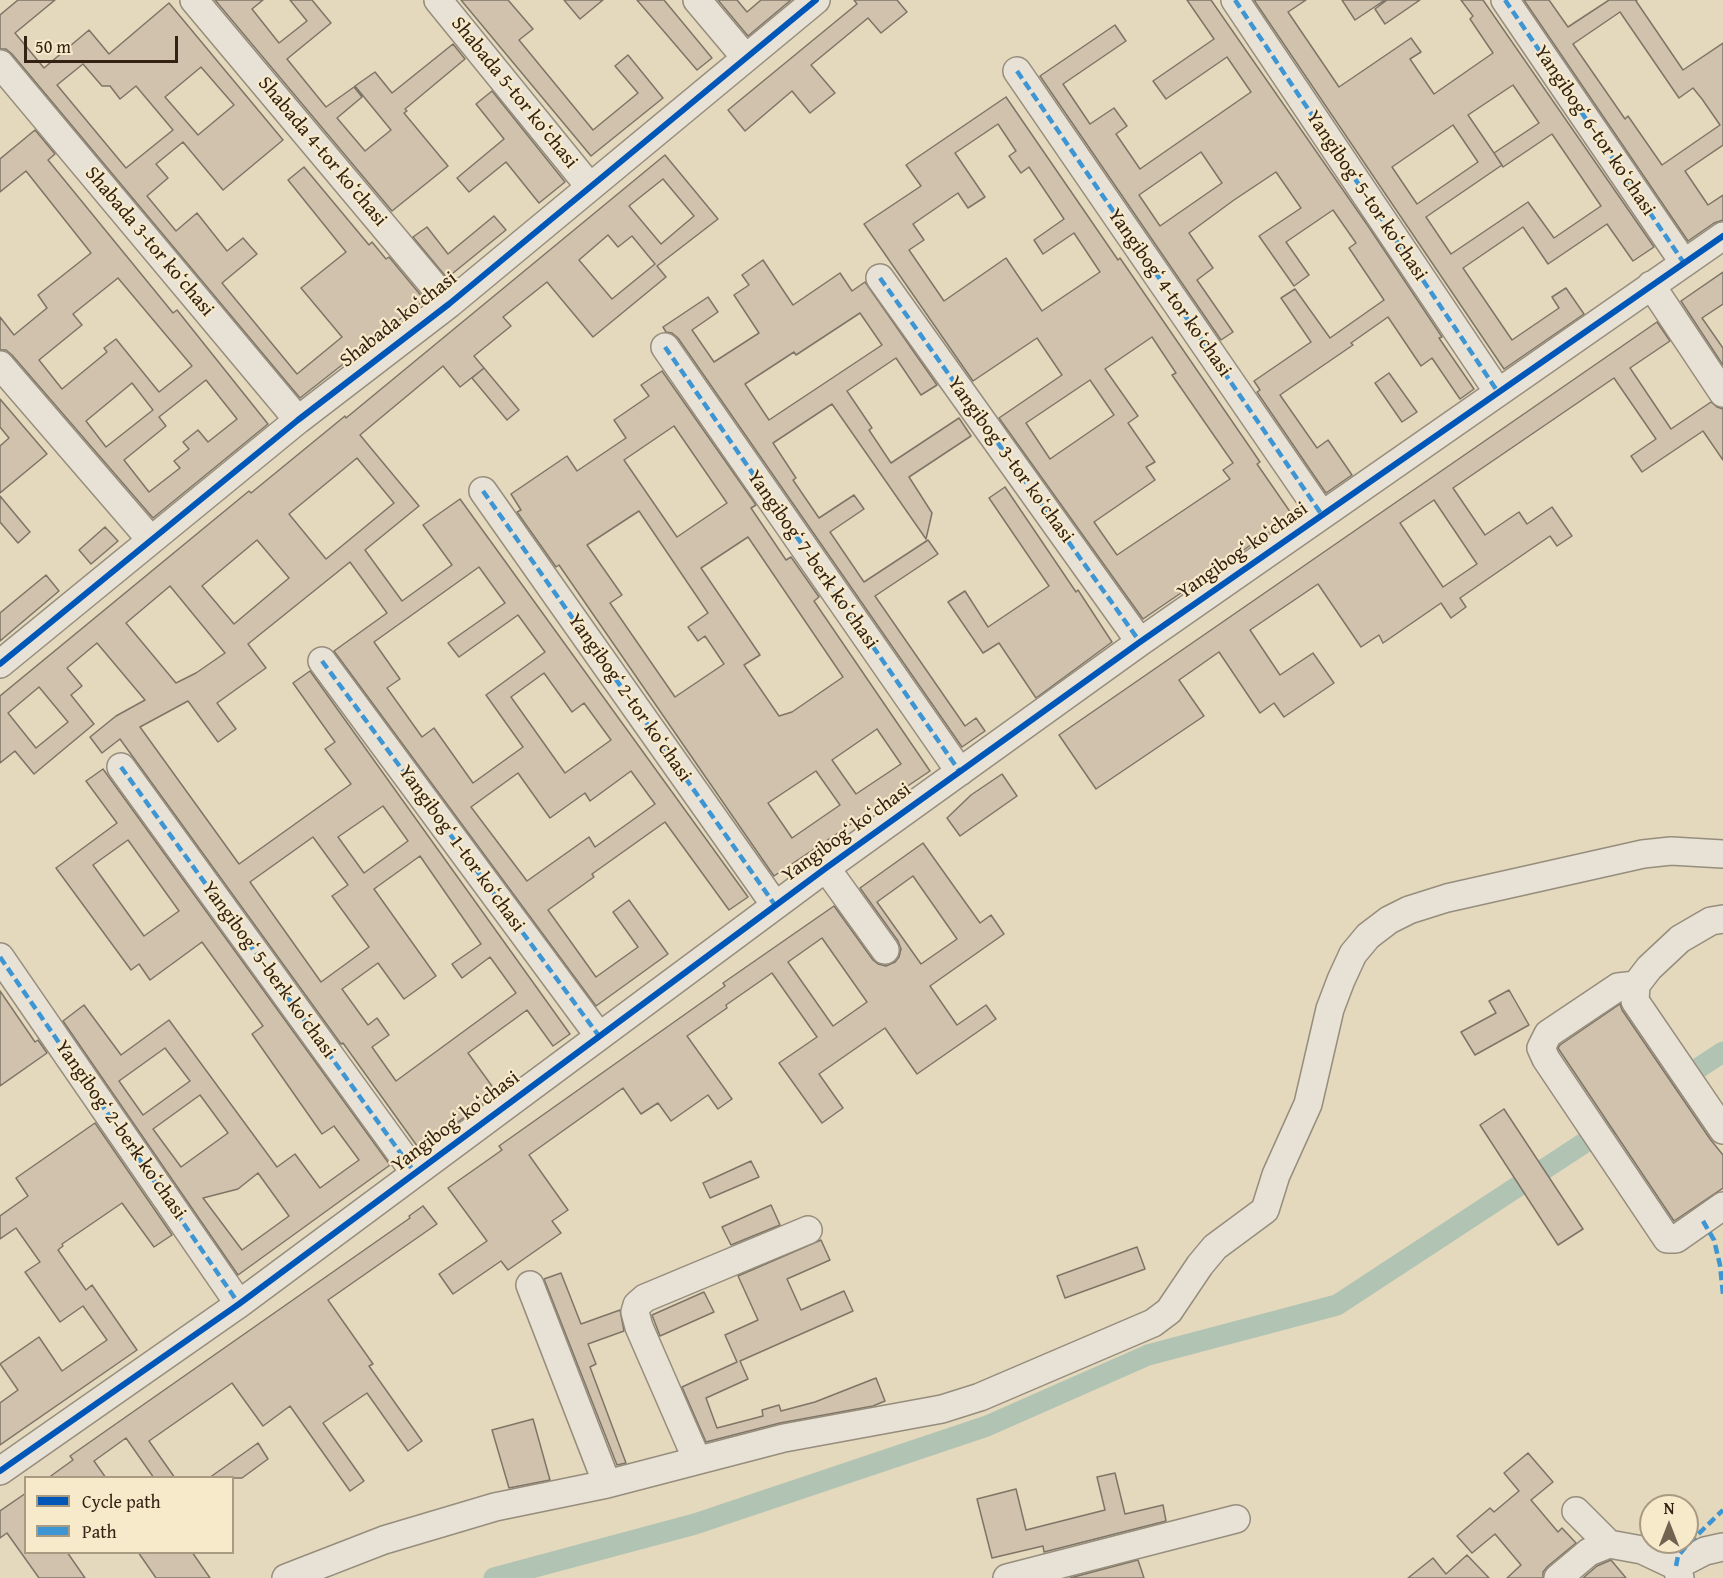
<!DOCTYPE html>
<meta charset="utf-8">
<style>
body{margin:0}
#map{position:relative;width:1723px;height:1578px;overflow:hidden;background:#e4d8bd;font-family:"Gentium Book Plus",serif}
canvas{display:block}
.legend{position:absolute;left:24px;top:1476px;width:210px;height:78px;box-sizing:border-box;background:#f7eaca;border:2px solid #a99a82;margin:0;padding:8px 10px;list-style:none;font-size:18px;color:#342315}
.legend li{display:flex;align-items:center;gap:12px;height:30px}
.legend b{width:30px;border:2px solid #a99a82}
.north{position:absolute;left:1639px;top:1494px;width:60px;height:60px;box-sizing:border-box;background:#f7eaca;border:2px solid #a99a82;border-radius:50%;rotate:0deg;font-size:16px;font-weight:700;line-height:24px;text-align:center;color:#342315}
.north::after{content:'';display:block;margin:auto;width:21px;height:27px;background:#726250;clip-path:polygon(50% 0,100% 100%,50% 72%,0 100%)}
.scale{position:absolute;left:24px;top:36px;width:154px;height:27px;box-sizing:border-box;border:3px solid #342315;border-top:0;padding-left:8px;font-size:18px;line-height:21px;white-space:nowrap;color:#342315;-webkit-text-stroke:4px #f7eaca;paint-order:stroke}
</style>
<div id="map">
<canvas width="1723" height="1578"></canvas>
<ul class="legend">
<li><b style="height:8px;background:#0057b8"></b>Cycle path</li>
<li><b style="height:8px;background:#3d95d3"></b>Path</li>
</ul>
<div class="north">N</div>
<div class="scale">50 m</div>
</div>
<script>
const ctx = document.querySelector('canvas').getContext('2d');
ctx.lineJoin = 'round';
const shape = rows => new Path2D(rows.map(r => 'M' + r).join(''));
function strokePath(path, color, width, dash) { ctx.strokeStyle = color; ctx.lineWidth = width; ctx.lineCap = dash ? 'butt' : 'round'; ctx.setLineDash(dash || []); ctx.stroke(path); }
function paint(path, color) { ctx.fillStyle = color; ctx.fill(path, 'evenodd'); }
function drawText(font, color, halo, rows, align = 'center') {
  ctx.font = font + ' "Gentium Book Plus",serif'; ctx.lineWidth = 4.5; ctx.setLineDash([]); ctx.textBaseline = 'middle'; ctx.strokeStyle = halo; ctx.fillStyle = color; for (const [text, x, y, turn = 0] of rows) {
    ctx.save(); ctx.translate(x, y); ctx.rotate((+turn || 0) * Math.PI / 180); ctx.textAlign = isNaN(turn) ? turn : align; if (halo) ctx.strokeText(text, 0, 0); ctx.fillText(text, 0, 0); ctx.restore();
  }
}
strokePath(shape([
 [1648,1101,1723,1052],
 [494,1578,695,1524,987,1426,1148,1355,1337,1305,1610,1126]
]), '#b1c4b3', 21);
const building = shape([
 [18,0,55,0,15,33,44,68,89,30,109,54,169,3,283,140,223,190,183,142,156,164,168,178,147,196,176,231,197,213,227,251,243,238,257,254,222,283,297,374,342,337,301,288,346,252,288,180,304,167,369,245,372,242,386,259,389,257,423,298,420,300,422,302,300,398,12,54,6,49,0,49,0,15,18,0],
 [83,64,102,86,110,86,120,99,136,86,173,130,126,168,57,85,83,64],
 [201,67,234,105,198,135,165,97,201,67],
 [215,0,263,0,252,9,279,43,307,21,290,0,312,0,331,23,287,59,326,107,354,87,362,97,337,118,365,151,391,130,355,86,375,72,392,93,453,44,465,59,405,109,407,111,404,113,448,166,392,211,215,0],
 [461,0,508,0,533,29,519,40,593,130,638,93,615,66,628,55,663,98,591,156,461,0],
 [564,0,603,0,580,19,564,0],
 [637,0,664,0,712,58,697,70,637,0],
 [718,0,737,0,747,12,761,0,791,0,748,36,718,0],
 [854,0,897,0,907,12,881,33,868,18,811,65,835,93,810,113,792,91,745,131,728,110,857,4,854,0],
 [1187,0,1211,0,1368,226,1442,337,1439,338,1474,389,1460,399,1432,358,1421,366,1388,317,1351,343,1353,345,1280,395,1317,448,1328,440,1352,475,1326,493,1257,392,1260,390,1254,381,1311,342,1281,298,1295,289,1330,338,1384,300,1349,248,1356,243,1333,210,1286,242,1309,275,1294,286,1259,236,1301,208,1276,172,1234,200,1189,233,1213,268,1197,280,1233,332,1221,340,1040,76,1115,25,1126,41,1063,84,1090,124,1114,108,1127,126,1116,134,1140,169,1251,92,1227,57,1166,99,1153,81,1214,39,1187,0],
 [1201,152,1222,183,1160,226,1139,195,1201,152],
 [1254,0,1306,0,1288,12,1339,87,1411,38,1421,52,1410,59,1434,94,1493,53,1470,19,1473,16,1461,0,1483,0,1654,247,1633,261,1607,224,1548,264,1523,227,1463,268,1512,340,1559,308,1552,297,1566,288,1584,314,1504,369,1254,0],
 [1513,85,1539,123,1494,153,1468,115,1513,85],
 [1453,125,1478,162,1417,204,1392,167,1453,125],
 [1552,134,1601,206,1554,238,1528,202,1451,254,1426,217,1502,165,1494,153,1503,167,1552,134],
 [1342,0,1385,0,1355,20,1342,0],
 [1387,0,1420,0,1385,24,1375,9,1387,0],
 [1524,0,1549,0,1568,27,1609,0,1637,0,1636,1,1683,70,1723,43,1723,145,1685,171,1708,205,1723,195,1723,220,1714,223,1688,241,1524,0],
 [1620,12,1679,98,1693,88,1702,99,1720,125,1662,165,1628,116,1625,119,1573,44,1620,12],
 [492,91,565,182,539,203,506,162,469,192,457,178,504,139,476,104,492,91],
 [1006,97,1118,260,1120,258,1260,462,1257,464,1293,516,1143,619,999,418,1062,375,1037,338,973,381,864,224,921,186,906,165,1006,97],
 [998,124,1016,151,1009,156,1021,173,1029,167,1064,219,1034,240,1043,254,1074,233,1100,272,1042,311,1006,258,944,301,909,250,924,240,913,224,958,193,968,208,985,197,955,153,998,124],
 [1152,337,1176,373,1172,375,1233,463,1223,470,1230,479,1117,555,1094,522,1155,480,1146,467,1155,462,1128,423,1138,416,1105,369,1152,337],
 [1090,380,1114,415,1050,459,1026,423,1090,380],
 [35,130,55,154,48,160,173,313,177,310,268,424,153,518,12,355,6,350,0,350,0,317,14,335,47,308,38,295,91,253,26,171,0,192,0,159,35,130],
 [118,278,192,366,159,392,116,339,104,348,107,352,62,389,39,360,82,325,73,314,118,278],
 [206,380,237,419,208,442,198,430,183,442,189,449,174,461,180,468,149,492,124,460,166,426,159,417,206,380],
 [132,383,153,410,106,447,86,421,132,383],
 [665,155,718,219,657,266,666,277,593,337,547,282,503,317,511,326,474,356,484,368,460,387,443,366,360,435,419,506,365,550,402,601,452,565,423,525,460,499,748,897,729,910,665,822,592,874,594,877,548,910,596,977,638,947,613,912,629,900,668,954,596,1006,334,651,387,613,350,562,248,644,266,668,217,703,236,729,218,742,188,701,140,727,239,864,351,784,325,749,335,742,293,683,310,671,570,1034,553,1046,527,1010,468,1053,497,1093,420,1150,343,1043,341,1044,120,739,102,753,90,737,116,716,145,700,97,643,67,668,82,686,71,695,94,724,34,774,15,751,0,763,0,696,249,491,251,493,345,416,346,418,665,155],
 [663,179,694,216,661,244,629,206,663,179],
 [608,235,618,247,632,236,655,264,612,299,579,260,608,235],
 [357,458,394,503,326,559,289,514,357,458],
 [257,540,289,578,234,624,202,586,257,540],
 [479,567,505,603,448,643,459,657,518,615,545,652,486,695,523,747,473,783,434,728,422,737,387,688,400,679,374,642,479,567],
 [170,586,225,653,196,673,176,683,126,623,170,586],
 [544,673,572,712,584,703,611,740,565,773,511,697,544,673],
 [39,687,68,722,36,748,8,713,39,687],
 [631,771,655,804,595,847,589,837,527,881,471,807,518,773,550,818,585,793,590,801,631,771],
 [383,806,408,841,364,873,338,837,383,806],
 [313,837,348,885,332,896,369,947,321,982,250,882,313,837],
 [420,856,481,944,452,964,462,978,490,957,516,993,396,1081,372,1047,389,1035,377,1018,368,1025,342,989,378,963,404,999,436,976,374,889,420,856],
 [494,216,506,230,447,278,413,237,427,227,448,254,494,216],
 [763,260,793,305,840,273,852,291,865,282,937,385,921,395,896,358,847,391,872,428,869,430,891,463,959,418,971,436,909,477,932,513,926,539,832,404,773,443,796,478,793,480,819,518,854,495,864,509,830,532,864,582,928,540,938,554,875,596,965,726,976,718,985,731,962,747,678,338,672,333,666,332,663,327,708,297,718,312,692,330,714,362,759,333,734,295,749,285,742,275,763,260],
 [860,313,882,345,769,420,745,384,794,352,796,355,860,313],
 [1723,272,1723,304,1702,318,1723,348,1723,365,1681,301,1723,272],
 [1657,322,1670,341,1630,368,1671,429,1711,402,1717,407,1723,409,1723,460,1703,431,1642,472,1631,456,1656,439,1614,378,1453,488,1485,535,1519,512,1527,524,1552,507,1572,536,1557,546,1550,536,1460,598,1466,607,1451,618,1441,603,1383,643,1379,635,1361,647,1318,584,1250,630,1280,675,1313,653,1334,683,1284,717,1274,703,1260,713,1219,652,1179,680,1204,716,1096,789,1059,735,1657,322],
 [1434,500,1477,564,1443,587,1400,523,1434,500],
 [484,368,519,410,507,420,472,378,484,368],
 [662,371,756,505,751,508,786,560,791,557,819,597,814,601,930,771,774,876,559,565,556,567,517,512,521,510,511,494,567,456,577,471,626,438,614,420,649,396,641,385,662,371],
 [674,426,727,503,677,537,624,460,674,426],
 [639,511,708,613,688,627,698,641,705,636,724,664,675,697,610,603,622,595,587,545,639,511],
 [748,537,843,677,792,712,779,716,744,665,760,655,701,568,748,537],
 [877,729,901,764,856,794,832,760,877,729],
 [816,771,840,805,792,838,768,803,816,771],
 [1389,373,1417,412,1402,422,1375,383,1389,373],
 [0,399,47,454,0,493,0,446,9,438,0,427,0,399],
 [1005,487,1076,592,1078,590,1112,642,1036,698,999,643,983,653,948,602,965,591,988,627,1049,586,989,498,1005,487],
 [0,496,30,532,18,543,0,522,0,496],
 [105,527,118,541,91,564,79,550,105,527],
 [46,575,59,591,0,641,0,613,46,575],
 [103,769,390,1165,238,1275,63,1021,84,1005,121,1055,169,1020,277,1167,295,1154,320,1188,359,1160,334,1126,322,1134,252,1034,263,1026,202,942,150,980,139,964,131,970,56,868,117,823,86,781,103,769],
 [128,840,179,911,144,936,93,865,128,840],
 [165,1048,190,1081,143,1115,119,1081,165,1048],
 [200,1095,228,1133,181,1167,153,1129,200,1095],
 [258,1173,289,1216,242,1250,203,1198,238,1189,258,1173],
 [1002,774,1017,796,960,836,947,818,971,795,1002,774],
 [923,843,980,923,991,915,1004,934,930,986,957,1025,986,1005,996,1019,917,1074,885,1028,819,1074,843,1108,822,1123,779,1063,817,1037,772,973,726,1005,727,1008,687,1036,732,1099,718,1109,708,1095,671,1121,658,1103,641,1114,623,1088,529,1155,568,1210,552,1221,561,1233,508,1270,501,1261,453,1294,439,1274,487,1241,448,1188,502,1150,499,1146,725,986,723,983,834,906,873,960,878,964,886,966,895,962,899,957,901,949,898,941,860,888,923,843],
 [913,876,957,939,921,964,877,902,913,876],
 [822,938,867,1002,833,1026,788,962,822,938],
 [1509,990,1529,1025,1475,1055,1461,1032,1496,1013,1489,1001,1509,990],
 [0,991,35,1042,38,1040,47,1053,0,1086,0,991],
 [1620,1004,1622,1010,1710,1139,1723,1155,1723,1188,1674,1221,1558,1048,1560,1045,1620,1004],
 [1504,1109,1583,1229,1558,1245,1480,1125,1504,1109],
 [95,1123,172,1235,154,1247,122,1203,62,1244,63,1246,58,1250,86,1290,92,1285,137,1350,0,1445,0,1403,18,1390,0,1364,39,1337,62,1371,107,1340,83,1306,60,1322,25,1272,40,1262,16,1228,0,1239,0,1216,28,1196,16,1178,95,1123],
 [751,1161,759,1177,710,1198,703,1183,751,1161],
 [771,1205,780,1225,731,1245,722,1227,771,1205],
 [423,1206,437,1224,328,1300,373,1364,369,1366,422,1441,408,1451,367,1393,323,1423,364,1481,350,1491,290,1406,263,1426,232,1383,149,1441,175,1478,154,1478,126,1438,94,1461,106,1478,48,1478,73,1460,70,1456,410,1218,409,1216,423,1206],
 [821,1240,830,1260,787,1279,801,1310,844,1291,853,1311,740,1361,748,1379,706,1398,717,1428,763,1416,762,1410,779,1405,781,1411,815,1402,876,1378,885,1401,873,1406,780,1423,706,1442,682,1387,737,1362,725,1335,758,1320,738,1276,821,1240],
 [1137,1247,1145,1269,1065,1298,1057,1276,1137,1247],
 [561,1273,581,1324,620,1310,624,1331,588,1344,596,1364,590,1367,626,1463,617,1465,544,1279,561,1273],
 [704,1292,714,1312,660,1336,652,1315,704,1292],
 [533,1419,550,1480,509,1488,492,1430,533,1419],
 [258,1443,268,1459,242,1478,209,1478,258,1443],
 [1528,1453,1553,1482,1531,1500,1558,1532,1562,1528,1576,1543,1548,1566,1543,1572,1543,1578,1507,1578,1521,1565,1495,1534,1472,1553,1457,1536,1490,1508,1494,1512,1519,1491,1504,1473,1528,1453],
 [1115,1473,1125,1514,1163,1505,1166,1521,1044,1552,1043,1546,992,1558,977,1499,1016,1489,1026,1530,1105,1510,1097,1477,1115,1473],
 [26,1493,26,1552,67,1552,85,1578,39,1578,7,1533,0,1538,0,1511,26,1493],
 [138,1552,192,1552,210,1578,156,1578,138,1552],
 [1467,1555,1489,1578,1408,1578,1433,1558,1446,1574,1467,1555],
 [1138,1560,1144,1578,1070,1578,1138,1560],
 [1611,1560,1626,1578,1583,1578,1597,1566,1611,1560]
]);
paint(building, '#d1c2ad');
strokePath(building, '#7e7566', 1.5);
const minor = shape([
 [194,0,449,304],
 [438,0,590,187],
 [697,0,745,57],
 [1235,0,1498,392],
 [1505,0,1684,263],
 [0,64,298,420],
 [1017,71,1322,515],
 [880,278,1140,642],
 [1651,285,1723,393],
 [665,347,960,772],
 [0,365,151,540],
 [483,491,775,905],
 [322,661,599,1036],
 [0,664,298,420,449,304,816,0],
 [121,767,415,1173],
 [826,868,885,950],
 [1723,919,1711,921,1680,939,1649,968,1636,985,1635,1001,1723,1130],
 [0,957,239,1304],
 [1636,985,1618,987,1548,1034,1541,1048,1546,1059,1667,1239,1676,1239,1723,1206],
 [530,1285,607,1484],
 [697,1460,639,1327,635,1312,637,1305,645,1298,808,1230],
 [0,1471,239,1304,826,868,1140,642,1723,236],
 [1576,1511,1609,1544],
 [1676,1566,1705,1551,1723,1547],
 [286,1578,384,1540,495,1507,607,1484,784,1438,942,1409,980,1397,1153,1323,1169,1311,1200,1265,1215,1247,1265,1210,1276,1175,1308,1104,1330,1009,1341,980,1353,954,1368,936,1389,920,1409,910,1447,898,1643,854,1671,851,1723,854],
 [1007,1578,1236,1519],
 [1558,1578,1589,1552,1609,1544,1642,1550,1676,1566,1680,1578]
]);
strokePath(minor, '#968d7d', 30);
strokePath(minor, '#e7e2d5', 27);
strokePath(shape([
 [1235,0,1498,392],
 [1505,0,1684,263],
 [1017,71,1322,515],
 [880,278,1140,642],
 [665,347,960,772],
 [483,491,775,905],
 [322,661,599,1036],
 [121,767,415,1173],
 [0,957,239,1304],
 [1703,1221,1714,1240,1720,1265,1723,1294],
 [1676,1566,1678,1556,1688,1544,1723,1510]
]), '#3d95d3', 4.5, [9, 4.5]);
strokePath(shape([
 [0,664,298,420,449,304,816,0],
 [0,1471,239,1304,826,868,1140,642,1723,236]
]), '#0057b8', 6);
drawText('20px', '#342315', '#f7eaca', [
 ["Shabada 5-tor koʻchasi",514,93,51],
 ["Yangibogʻ 6-tor koʻchasi",1594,131,56],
 ["Shabada 4-tor koʻchasi",322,152,50],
 ["Yangibogʻ 5-tor koʻchasi",1366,196,56],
 ["Shabada 3-tor koʻchasi",149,242,50],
 ["Yangibogʻ 4-tor koʻchasi",1169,293,55],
 ["Shabada koʻchasi",399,320,-38],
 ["Yangibogʻ 3-tor koʻchasi",1010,460,54],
 ["Yangibogʻ koʻchasi",1243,551,-35],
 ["Yangibogʻ 7-berk koʻchasi",812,560,55],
 ["Yangibogʻ 2-tor koʻchasi",629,698,55],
 ["Yangibogʻ koʻchasi",847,833,-36],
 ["Yangibogʻ 1-tor koʻchasi",461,849,54],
 ["Yangibogʻ 5-berk koʻchasi",268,970,54],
 ["Yangibogʻ koʻchasi",456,1122,-37],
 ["Yangibogʻ 2-berk koʻchasi",120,1130,55]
]);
</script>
